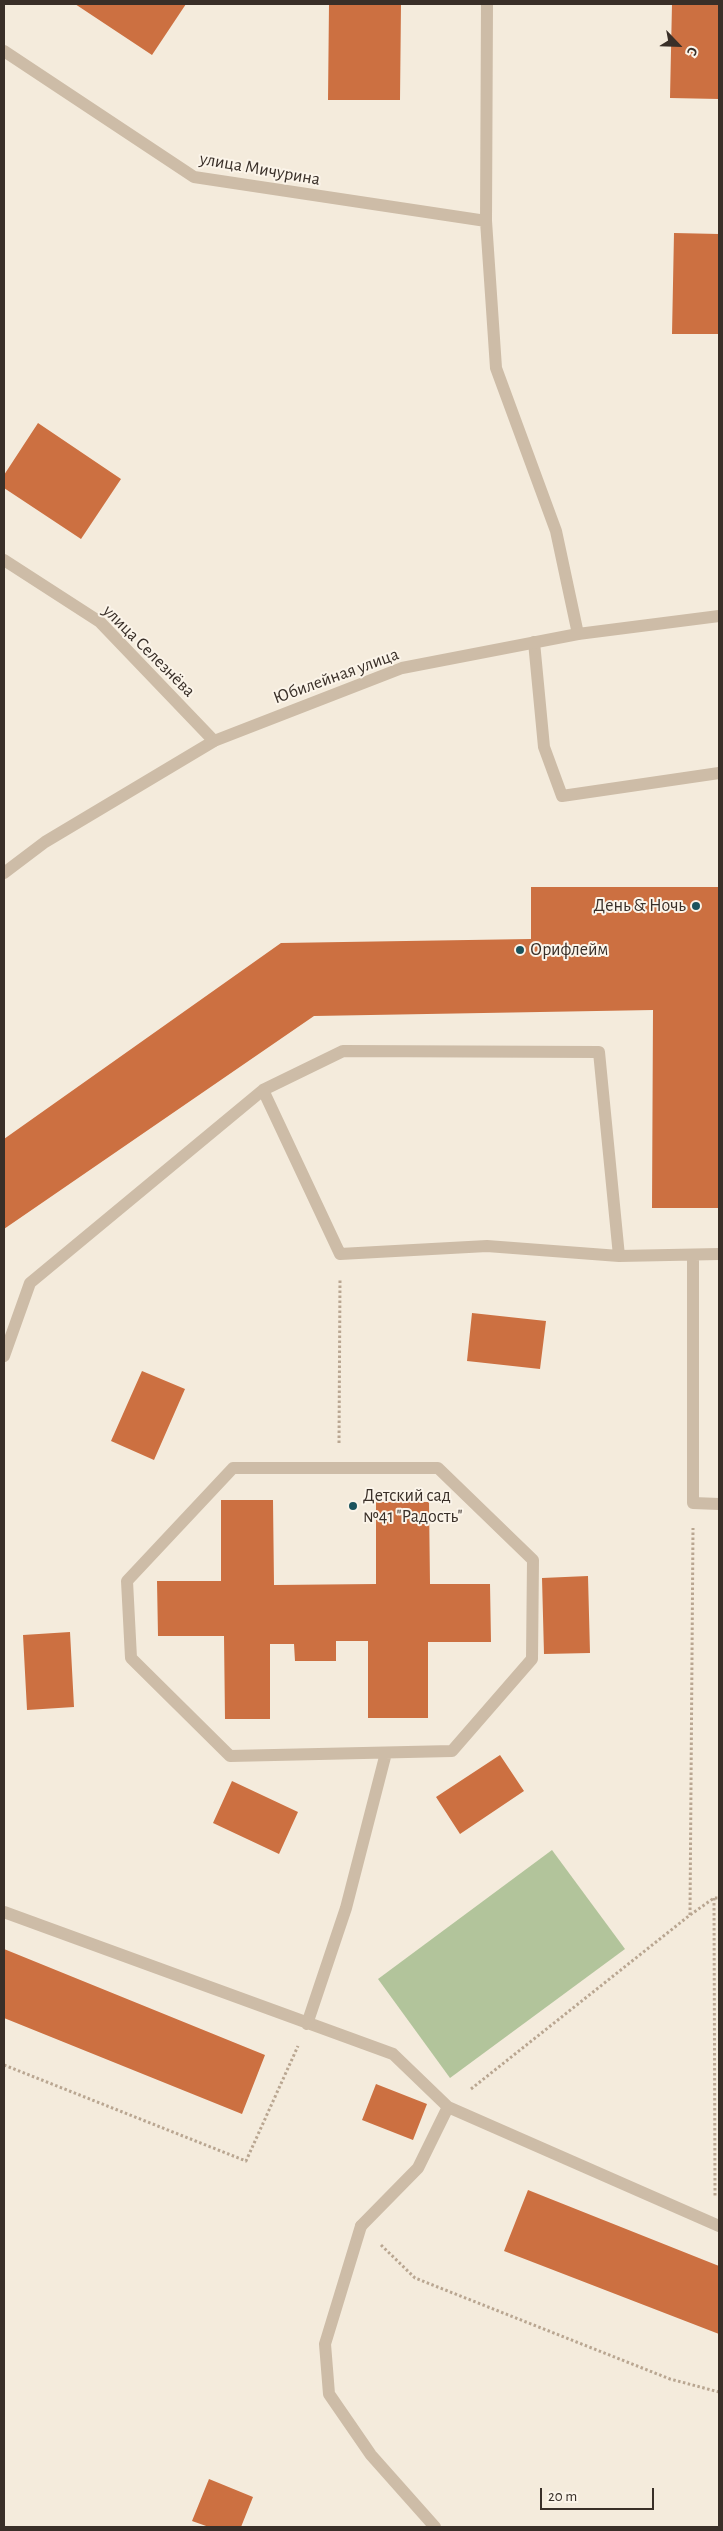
<!DOCTYPE html>
<meta charset="utf-8">
<style>
body{margin:0}
#map{position:relative;width:723px;height:2531px;overflow:hidden;background:#f4ebdc;font-family:"Alegreya Sans",sans-serif}
canvas{display:block}
.frame{position:absolute;inset:0;border:5px solid #392f28;pointer-events:none}
.north{position:absolute;left:653px;top:20px;width:50px;height:50px;-webkit-text-stroke:4px #fbf4e9;paint-order:stroke;rotate:114deg;font-size:14px;font-weight:700;line-height:20px;text-align:center;color:#392f28}
.north::after{content:'';display:block;margin:auto;width:18px;height:22px;background:#392f28;clip-path:polygon(50% 0,100% 100%,50% 72%,0 100%)}
.scale{position:absolute;left:540px;top:2488px;width:114px;height:22px;box-sizing:border-box;border:2px solid #392f28;border-top:0;padding-left:6px;font-size:15px;line-height:18px;white-space:nowrap;color:#392f28;-webkit-text-stroke:4px #fbf4e9;paint-order:stroke}
</style>
<div id="map">
<canvas width="723" height="2531"></canvas>
<div class="frame"></div>
<div class="north">С</div>
<div class="scale">20 m</div>
</div>
<script>
const ctx = document.querySelector('canvas').getContext('2d');
ctx.lineJoin = 'round';
function paint(path, color) { ctx.fillStyle = color; ctx.fill(path, 'evenodd'); }
const shape = rows => new Path2D(rows.map(r => 'M' + r).join(''));
function strokePath(path, color, width, dash) { ctx.strokeStyle = color; ctx.lineWidth = width; ctx.lineCap = dash ? 'butt' : 'round'; ctx.setLineDash(dash || []); ctx.stroke(path); }
function drawText(font, color, halo, rows, align = 'center') {
  ctx.font = font + ' "Alegreya Sans",sans-serif'; ctx.lineWidth = 4; ctx.setLineDash([]); ctx.textBaseline = 'middle'; ctx.strokeStyle = halo; ctx.fillStyle = color; for (const [text, x, y, turn = 0] of rows) {
    ctx.save(); ctx.translate(x, y); ctx.rotate((+turn || 0) * Math.PI / 180); ctx.textAlign = isNaN(turn) ? turn : align; if (halo) ctx.strokeText(text, 0, 0); ctx.fillText(text, 0, 0); ctx.restore();
  }
}
paint(shape([
 [552,1850,625,1949,450,2078,378,1979]
]), '#b2c49b');
paint(shape([
 [75,4,186,4,152,55],
 [329,4,401,4,400,100,328,100],
 [672,4,719,4,719,99,670,98],
 [674,233,719,234,719,334,672,334],
 [38,423,121,479,81,539,4,488,4,475],
 [531,887,719,887,719,1208,652,1208,653,1010,314,1016,4,1229,4,1139,281,943,531,939],
 [472,1313,546,1321,540,1369,467,1361],
 [142,1371,185,1389,154,1460,111,1441],
 [221,1500,273,1500,274,1585,376,1584,376,1502,429,1502,430,1584,490,1584,491,1642,428,1642,428,1718,368,1718,368,1641,336,1641,336,1661,295,1661,294,1644,270,1644,270,1719,225,1719,224,1636,158,1636,157,1581,221,1581],
 [588,1576,590,1653,544,1654,542,1578],
 [70,1632,74,1707,27,1710,23,1635],
 [500,1755,524,1791,460,1834,436,1797],
 [232,1781,298,1812,279,1854,213,1823],
 [4,1949,265,2055,242,2114,4,2018],
 [376,2084,427,2104,413,2140,362,2120],
 [528,2190,719,2266,719,2334,504,2251],
 [209,2479,253,2497,241,2527,209,2527,192,2521]
]), '#cc7041');
strokePath(shape([
 [339,1443,340,1279],
 [714,1898,715,2196],
 [690,1915,693,1528],
 [4,2065,246,2161,298,2046],
 [471,2089,690,1915,714,1898,719,1898],
 [381,2245,415,2278,670,2379,719,2392]
]), '#b9a691', 3, [2.5, 2.5]);
strokePath(shape([
 [534,642,544,747,562,796,719,773],
 [263,1090,340,1254,487,1246,619,1256,719,1254],
 [693,1255,693,1503,719,1504],
 [4,1356,30,1283,263,1090,343,1051,599,1052,619,1256],
 [233,1468,438,1468,533,1560,532,1659,452,1751,230,1756,131,1658,127,1581,233,1468],
 [4,1912,393,2054,448,2107,719,2226],
 [307,2024,346,1908,386,1753],
 [361,2226,418,2168,448,2107]
]), '#cdbca7', 12);
strokePath(shape([
 [487,4,486,221,496,368,556,531,578,634],
 [4,51,194,177,486,221],
 [4,560,100,622,214,741],
 [361,2226,325,2344,329,2394,371,2455,435,2527]
]), '#cdbca7', 12);
strokePath(shape([
 [4,873,45,842,214,741,402,668,578,634,719,616]
]), '#cdbca7', 12);
for (const [x, y, r, color] of [
 [696,906,5,"#1b535d"],
 [520,950,5,"#1b535d"],
 [353,1506,5,"#1b535d"]
]) { const dot = new Path2D(); dot.arc(x, y, r, 0, 2 * Math.PI); ctx.fillStyle = color; ctx.fill(dot); strokePath(dot, '#fbf4e9', 2); }
drawText('18px', '#392f28', '#fbf4e9', [
 ["улица Мичурина",260,169,10],
 ["улица Селезнёва",149,651,45],
 ["Юбилейная улица",336,676,-20]
]);
drawText('18px', '#392f28', '#fbf4e9', [
 ["День & Ночь",686,906,"right"],
 ["Орифлейм",530,950],
 ["Детский сад",363,1496],
 ["№41 \"Радость\"",363,1517]
], 'left');
</script>
